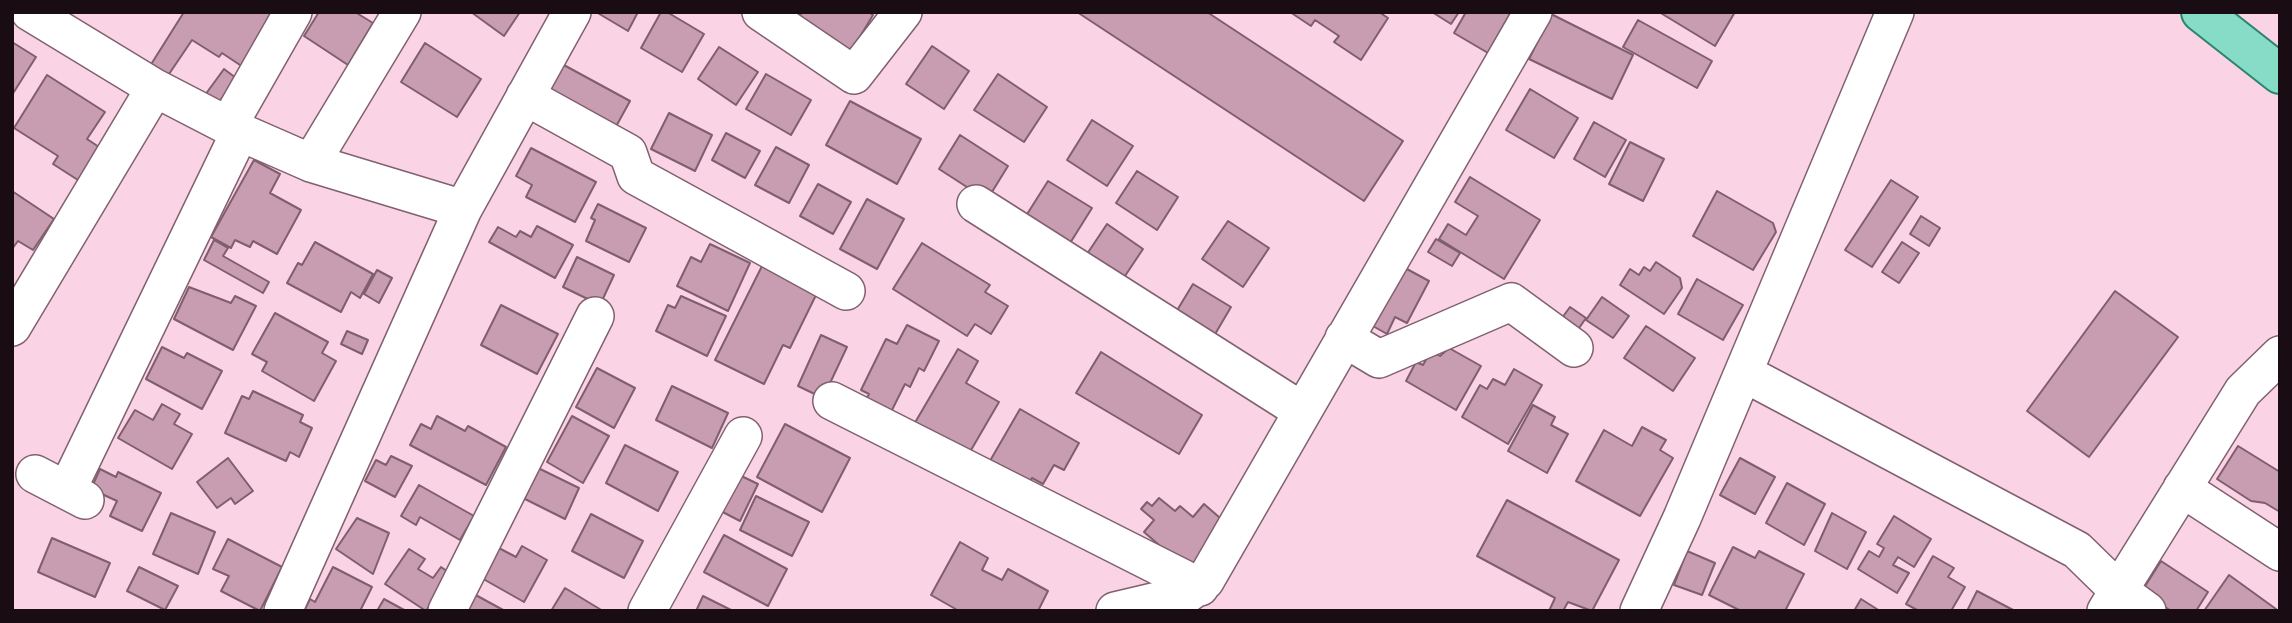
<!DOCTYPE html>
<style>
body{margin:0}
#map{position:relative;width:2292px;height:623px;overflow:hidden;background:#fad4e5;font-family:"Times New Roman",serif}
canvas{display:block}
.frame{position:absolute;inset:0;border:14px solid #190d13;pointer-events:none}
</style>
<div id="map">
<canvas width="2292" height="623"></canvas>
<div class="frame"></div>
</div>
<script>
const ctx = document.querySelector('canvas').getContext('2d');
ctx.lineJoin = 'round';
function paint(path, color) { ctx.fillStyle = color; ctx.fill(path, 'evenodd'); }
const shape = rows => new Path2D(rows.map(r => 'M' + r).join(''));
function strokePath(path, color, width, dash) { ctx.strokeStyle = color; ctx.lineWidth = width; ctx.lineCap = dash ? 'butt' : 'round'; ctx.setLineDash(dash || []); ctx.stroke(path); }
const building = shape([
 [184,12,279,12,243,67,222,53,219,57,192,40,167,77,150,66,184,12],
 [319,12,355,12,373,23,348,65,304,36,319,12],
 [471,12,520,12,504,36,471,12],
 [596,12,638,12,628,31,596,12],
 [661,12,667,12,704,34,682,72,641,48,661,12],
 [802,12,869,12,873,15,849,55,799,17,802,12],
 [1077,12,1207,12,1403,141,1364,201,1077,12],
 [1290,12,1379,12,1388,18,1361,60,1334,42,1339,36,1315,20,1311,26,1290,12],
 [1432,12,1459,12,1451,24,1432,12],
 [1466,12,1511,12,1488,53,1454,33,1466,12],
 [1659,12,1735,12,1715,46,1659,12],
 [1551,14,1633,55,1612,99,1529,59,1551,14],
 [1638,20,1712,61,1697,88,1623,47,1638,20],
 [12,42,36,57,12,95,12,42],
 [425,43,481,79,457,117,401,82,425,43],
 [932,46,969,71,944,109,906,84,932,46],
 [719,47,758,72,736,105,698,79,719,47],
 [562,64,630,101,613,132,548,88,562,64],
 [224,69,236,78,218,104,205,95,224,69],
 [766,74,811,100,791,135,746,109,766,74],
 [998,74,1047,107,1024,142,974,110,998,74],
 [47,75,105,112,87,139,102,149,81,182,53,164,58,156,14,128,47,75],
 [1530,89,1578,118,1554,158,1506,130,1530,89],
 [850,101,921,139,897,184,826,145,850,101],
 [669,113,712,135,695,171,651,149,669,113],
 [1092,120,1133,146,1107,186,1067,160,1092,120],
 [1594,122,1626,140,1605,177,1574,159,1594,122],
 [726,133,760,151,745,178,712,160,726,133],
 [960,135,1008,166,987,200,939,169,960,135],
 [1630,142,1664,159,1643,201,1609,184,1630,142],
 [776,147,809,165,789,203,755,185,776,147],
 [531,148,596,182,575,222,526,197,532,185,516,176,531,148],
 [254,160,280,174,270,193,301,210,277,254,253,241,250,247,235,240,231,248,211,237,254,160],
 [1137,171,1178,197,1157,230,1116,203,1137,171],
 [1470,177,1540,220,1504,279,1439,239,1448,224,1466,235,1478,216,1455,202,1470,177],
 [1891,180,1918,197,1872,267,1845,250,1891,180],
 [1048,181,1092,208,1067,248,1024,219,1048,181],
 [818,184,851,202,833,234,800,216,818,184],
 [12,191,54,219,33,250,18,241,12,249,12,191],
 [1717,191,1773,223,1776,232,1753,270,1693,236,1717,191],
 [867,199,904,219,877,269,840,249,867,199],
 [598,204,646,228,629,262,586,241,595,220,591,218,598,204],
 [1921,216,1940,228,1929,246,1910,234,1921,216],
 [1228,221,1269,248,1243,287,1202,259,1228,221],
 [1107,224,1143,249,1121,282,1085,257,1107,224],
 [537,226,573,245,555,278,489,242,498,227,516,237,520,231,531,237,537,226],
 [1436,239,1460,253,1452,266,1428,252,1436,239],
 [214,240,228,248,223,256,269,282,263,293,204,260,214,240],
 [315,242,373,274,360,298,351,292,341,312,287,283,298,263,302,265,315,242],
 [1902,242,1919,253,1899,283,1882,272,1902,242],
 [922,243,990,285,985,292,1008,306,991,334,975,324,967,336,893,289,922,243],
 [710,244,750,263,728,311,677,286,691,257,701,262,710,244],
 [577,257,614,275,600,305,563,287,577,257],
 [1394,262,1429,281,1407,323,1395,317,1387,334,1364,321,1394,262],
 [1656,262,1680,278,1682,288,1664,314,1620,285,1630,269,1639,275,1644,267,1650,271,1656,262],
 [763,264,818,291,790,348,783,345,764,384,715,360,763,264],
 [377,270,392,278,379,303,364,294,377,270],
 [1697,279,1743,305,1723,340,1678,314,1697,279],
 [1193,284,1231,307,1211,341,1173,317,1193,284],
 [189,287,231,303,235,296,256,306,233,350,174,319,189,287],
 [2115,291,2178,337,2089,457,2027,411,2115,291],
 [681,296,726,316,707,356,656,331,668,305,675,308,681,296],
 [1602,297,1629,316,1613,338,1586,320,1602,297],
 [501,305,558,334,537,374,481,345,501,305],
 [1570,307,1586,318,1575,334,1559,322,1570,307],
 [275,313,328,342,322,353,336,361,314,401,262,371,267,362,252,354,275,313],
 [907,325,939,341,924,371,919,368,910,387,905,384,890,414,865,401,869,394,861,390,886,339,897,344,907,325],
 [1646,326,1695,358,1673,391,1624,358,1646,326],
 [347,331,368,340,362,354,341,344,347,331],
 [821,335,847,347,823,398,798,386,821,335],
 [162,347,184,358,187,353,222,371,202,409,146,379,162,347],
 [1449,348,1481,366,1456,410,1406,381,1416,362,1423,365,1431,351,1440,356,1449,348],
 [958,349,978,361,966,383,999,402,967,457,913,426,958,349],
 [1101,352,1202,415,1179,454,1076,393,1101,352],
 [597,368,635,388,614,428,576,407,597,368],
 [1514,369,1542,385,1508,444,1462,417,1480,385,1487,389,1493,379,1505,385,1514,369],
 [672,386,728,413,712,448,656,420,672,386],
 [253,391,303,415,300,422,312,428,299,457,290,452,286,461,225,433,242,396,249,399,253,391],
 [162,404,180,414,174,424,192,434,172,469,118,438,135,410,153,420,162,404],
 [1533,405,1555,417,1551,425,1568,434,1547,473,1508,451,1533,405],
 [1020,409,1079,443,1064,470,1054,465,1043,484,1032,478,1026,488,987,466,1020,409],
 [437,416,465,431,468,426,506,447,486,485,410,445,421,424,431,429,437,416],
 [572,416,609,436,583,483,547,462,572,416],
 [785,424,850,458,822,512,757,477,785,424],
 [1642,427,1666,440,1660,450,1673,458,1640,516,1576,481,1604,430,1632,446,1642,427],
 [625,445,678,472,658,511,606,483,625,445],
 [2238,446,2280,472,2280,512,2265,503,2251,501,2217,479,2238,446],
 [391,456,412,466,395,497,365,481,376,460,386,465,391,456],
 [228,458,253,491,235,504,231,498,217,508,197,482,228,458],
 [1740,458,1775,477,1755,514,1720,495,1740,458],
 [534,466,579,488,565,519,519,496,534,466],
 [100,469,116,477,118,472,161,493,142,531,110,516,117,501,91,489,100,469],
 [733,472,758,484,740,521,715,508,733,472],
 [1787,483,1825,504,1804,545,1766,523,1787,483],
 [419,485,474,516,460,540,420,517,416,525,401,516,419,485],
 [756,496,809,522,792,556,740,530,756,496],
 [1159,498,1175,511,1180,506,1193,517,1204,504,1227,524,1188,570,1144,532,1154,520,1141,509,1147,502,1152,506,1159,498],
 [1507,500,1619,560,1592,611,1568,602,1563,611,1549,611,1555,598,1477,556,1507,500],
 [171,513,215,532,198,574,153,554,171,513],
 [1832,513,1866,532,1847,569,1815,551,1832,513],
 [591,514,643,541,624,578,572,551,591,514],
 [1894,516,1931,539,1914,567,1898,557,1893,565,1909,573,1897,593,1858,569,1869,551,1879,557,1884,548,1877,544,1894,516],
 [357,518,389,533,373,574,336,549,357,518],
 [724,535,787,569,768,606,704,572,724,535],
 [52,538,110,563,95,597,38,572,52,538],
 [228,539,282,567,260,611,221,591,229,576,213,569,228,539],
 [960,542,988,558,982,570,1002,580,1008,569,1048,591,1038,611,959,611,931,595,960,542],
 [495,546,516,557,522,546,547,560,524,602,478,576,495,546],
 [1733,547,1755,558,1759,551,1804,574,1785,611,1741,611,1709,595,1733,547],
 [409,549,425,559,418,569,433,578,441,567,451,574,426,611,385,584,409,549],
 [1687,551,1715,563,1702,595,1674,585,1687,551],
 [1933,556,1954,568,1948,577,1965,587,1951,611,1919,611,1906,604,1933,556],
 [2161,561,2208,592,2196,611,2171,611,2142,591,2161,561],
 [139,567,178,586,165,610,127,591,139,567],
 [333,567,372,587,360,611,304,611,310,599,315,602,333,567],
 [2229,575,2276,609,2275,611,2204,611,2229,575],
 [565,588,603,611,551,611,565,588],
 [1977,591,2015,611,1967,611,1977,591],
 [472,593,505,611,463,611,472,593],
 [703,596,733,611,696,611,703,596],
 [384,599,406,611,377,611,384,599],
 [1861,599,1880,611,1854,611,1861,599]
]);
paint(building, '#c89db1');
strokePath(building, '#7f5e6e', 2);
const street = shape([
 [30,12,155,88,240,132,311,163,463,209],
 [761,12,854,75,903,12],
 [525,96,628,153,636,176,846,291],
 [228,126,293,12],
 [311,163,402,12],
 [976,204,1302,411],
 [12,327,155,88],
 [1344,338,1379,359,1511,302,1574,348],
 [1744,373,2077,550,2118,590,2147,611],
 [832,401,1200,587],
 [35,474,85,500],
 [2182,488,2280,552],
 [67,490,240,132],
 [283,611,463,209,572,12],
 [447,611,595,316],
 [647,611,743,436],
 [1115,611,1187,594,1205,581,1533,12],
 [1639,611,1682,518,1895,12],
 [2106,611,2243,391,2280,355]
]);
const primary = shape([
 [2201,12,2280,74]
]);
strokePath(street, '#816070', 40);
strokePath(primary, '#2b846f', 42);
strokePath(street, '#fff', 37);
strokePath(primary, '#86dcc6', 38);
</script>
